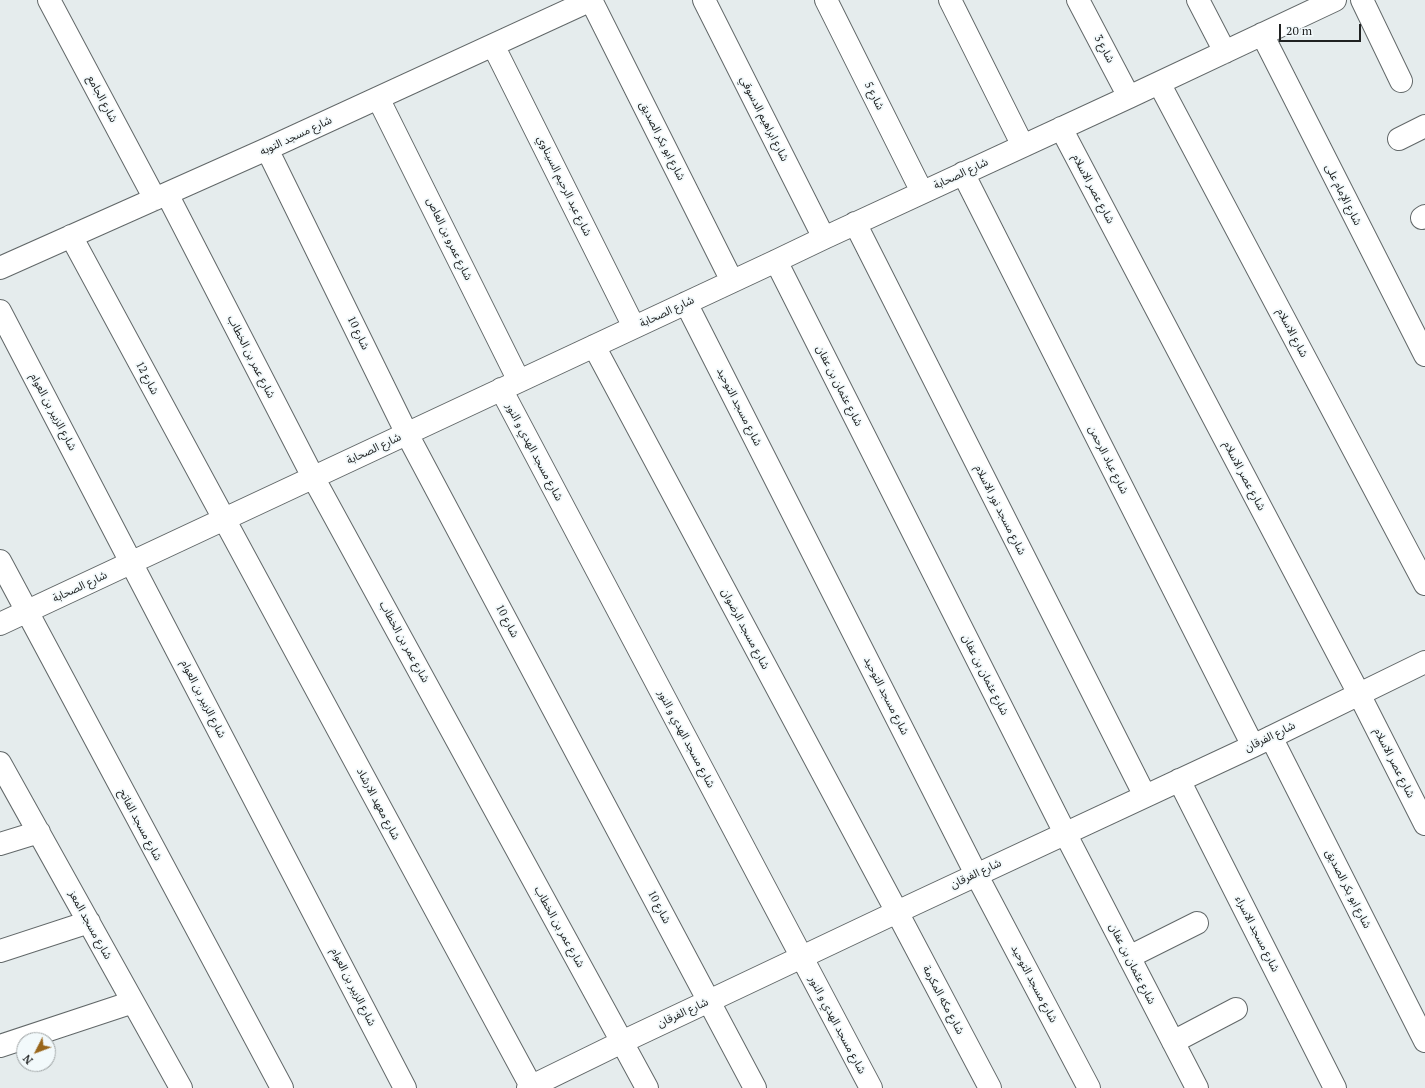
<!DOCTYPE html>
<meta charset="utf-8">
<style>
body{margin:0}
#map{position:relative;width:1425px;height:1088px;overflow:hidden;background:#e5eced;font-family:"PT Serif",serif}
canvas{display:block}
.north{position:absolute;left:16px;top:1032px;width:40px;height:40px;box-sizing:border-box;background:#f2f9fb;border:1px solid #9ea3a4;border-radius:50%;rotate:228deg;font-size:11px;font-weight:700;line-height:16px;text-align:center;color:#202222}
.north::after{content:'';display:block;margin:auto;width:14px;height:18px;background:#99661b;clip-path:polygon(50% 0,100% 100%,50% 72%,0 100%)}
.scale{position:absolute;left:1279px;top:24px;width:82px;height:18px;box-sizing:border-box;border:2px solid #202222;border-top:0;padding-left:5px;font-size:12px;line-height:14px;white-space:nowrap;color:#202222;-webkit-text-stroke:3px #f2f9fb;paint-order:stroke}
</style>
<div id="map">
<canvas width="1425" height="1088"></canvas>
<div class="north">N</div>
<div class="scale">20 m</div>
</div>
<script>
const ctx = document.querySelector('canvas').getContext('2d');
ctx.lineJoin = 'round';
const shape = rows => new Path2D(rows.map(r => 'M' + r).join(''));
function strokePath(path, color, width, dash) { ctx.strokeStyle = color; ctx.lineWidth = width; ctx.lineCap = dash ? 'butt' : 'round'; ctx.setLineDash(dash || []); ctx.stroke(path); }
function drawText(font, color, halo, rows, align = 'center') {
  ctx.font = font + ' "PT Serif","Noto Sans Arabic",serif'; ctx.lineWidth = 3.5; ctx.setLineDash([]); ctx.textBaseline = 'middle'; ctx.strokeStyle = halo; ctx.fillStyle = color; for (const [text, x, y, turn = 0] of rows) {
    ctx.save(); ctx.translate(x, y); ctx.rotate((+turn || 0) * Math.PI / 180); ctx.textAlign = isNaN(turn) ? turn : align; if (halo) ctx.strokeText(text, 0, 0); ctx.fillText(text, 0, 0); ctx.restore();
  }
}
const street = shape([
 [49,0,155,199],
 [591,0,732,281],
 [704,0,824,238],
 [826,0,922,192],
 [950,0,1023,146],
 [1078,0,1129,97],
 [1198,0,1225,52],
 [1362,0,1401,81],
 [1262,34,1425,355],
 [493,45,634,327],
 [1159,83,1425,584],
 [378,98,519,381],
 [1061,128,1359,694,1425,824],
 [1399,139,1425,126],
 [267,149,407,434,755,1088],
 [963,173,1253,746],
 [167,194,313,477,622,1042,647,1088],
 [1422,218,1425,216],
 [855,223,1145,796],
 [71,236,532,1088],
 [776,261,1065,833,1197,1088],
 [0,268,267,149,591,0],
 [686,303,976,874,1089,1088],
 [0,311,405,1088],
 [594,346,897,912,990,1088],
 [501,389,871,1088],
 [0,561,282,1088],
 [0,624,776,261,824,238,1129,97,1335,0],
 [1271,737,1425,1041],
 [0,763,181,1088],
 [1179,780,1335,1088],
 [0,844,39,832],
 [0,951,89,922],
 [1129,957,1197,923],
 [1173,1042,1236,1009],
 [0,1046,133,1002],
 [528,1088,622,1042,709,1001,897,912,1253,746,1425,662]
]);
strokePath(street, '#626869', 24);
strokePath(street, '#fff', 22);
drawText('11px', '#202222', '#f2f9fb', [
 ["شارع 3",1104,49,62],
 ["شارع 5",874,96,63],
 ["شارع الجامع",102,99,62],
 ["شارع ابراهيم الدسوقي",764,119,63],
 ["شارع مسجد التوبه",296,136,-25],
 ["شارع ابو بكر الصديق",662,141,63],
 ["شارع الصحابة",961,174,-25],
 ["شارع عبد الرحيم السيناوي",564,186,64],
 ["شارع عصر الاسلام",1093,189,62],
 ["شارع الإمام على",1343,195,63],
 ["شارع عمرو بن العاص",449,239,64],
 ["شارع الصحابة",667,312,-25],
 ["شارع 10",358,333,64],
 ["شارع الاسلام",1292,333,62],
 ["شارع عمر بن الخطاب",251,357,63],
 ["شارع 12",147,378,62],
 ["شارع عثمان بن عفان",839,386,63],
 ["شارع مسجد التوحيد",739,407,63],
 ["شارع الزبير بن العوام",53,412,62],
 ["شارع الصحابة",374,449,-25],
 ["شارع مسجد الهدي و النور",534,452,62],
 ["شارع عباد الرحمن",1108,460,63],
 ["شارع عصر الاسلام",1244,476,62],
 ["شارع مسجد نور الاسلام",1000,510,63],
 ["شارع الصحابة",80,587,-25],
 ["شارع 10",507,621,62],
 ["شارع مسجد الرضوان",745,629,62],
 ["شارع عمر بن الخطاب",404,642,61],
 ["شارع عثمان بن عفان",985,675,63],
 ["شارع مسجد التوحيد",886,696,63],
 ["شارع الزبير بن العوام",203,699,63],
 ["شارع الفرقان",1270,737,-26],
 ["شارع مسجد الهدي و النور",686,739,62],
 ["شارع عصر الاسلام",1394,763,63],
 ["شارع معهد الارشاد",378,804,62],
 ["شارع مسجد الفاتح",140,825,62],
 ["شارع الفرقان",976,874,-25],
 ["شارع ابو بكر الصديق",1348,889,63],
 ["شارع 10",659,907,62],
 ["شارع مسجد المعز",90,925,61],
 ["شارع عمر بن الخطاب",559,927,61],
 ["شارع مسجد الاسراء",1257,934,63],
 ["شارع عثمان بن عفان",1132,964,63],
 ["شارع مسجد التوحيد",1034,984,62],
 ["شارع الزبير بن العوام",353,987,63],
 ["شارع مكه المكرمة",943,1000,62],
 ["شارع الفرقان",683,1013,-25],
 ["شارع مسجد الهدي و النور",837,1025,62]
]);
</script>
